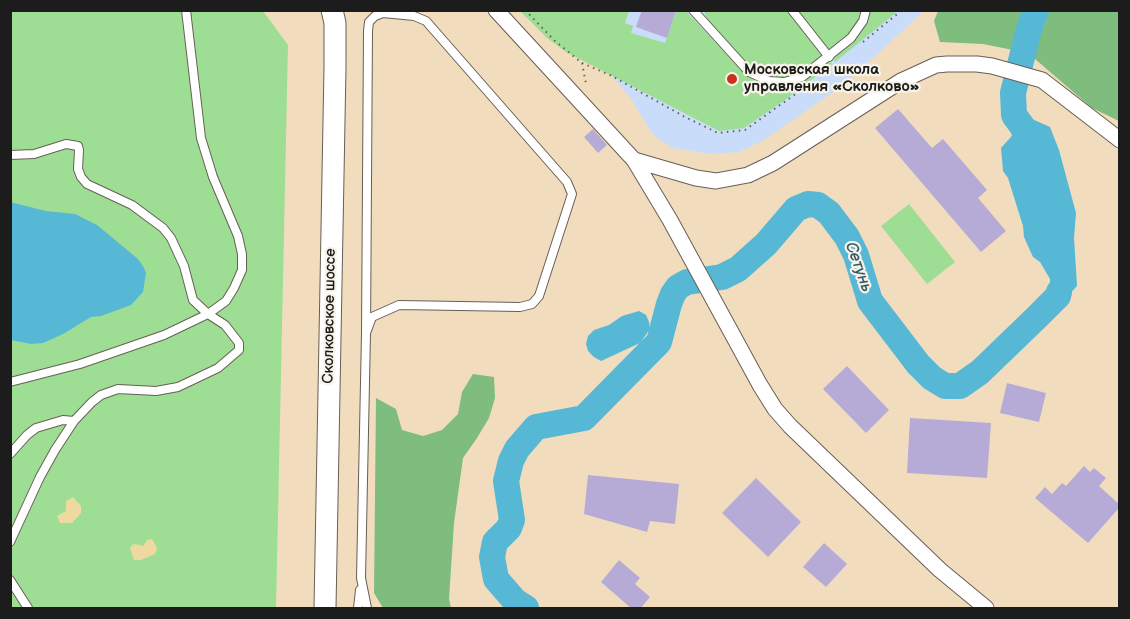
<!DOCTYPE html>
<meta charset="utf-8">
<style>
body{margin:0}
#map{position:relative;width:1130px;height:619px;overflow:hidden;background:#f2dcbe;font-family:"Balsamiq Sans",sans-serif}
canvas{display:block}
.frame{position:absolute;inset:0;border:12px solid #1c1c1c;pointer-events:none}
</style>
<div id="map">
<canvas width="1130" height="619"></canvas>
<div class="frame"></div>
</div>
<script>
const ctx = document.querySelector('canvas').getContext('2d');
ctx.lineJoin = 'round';
function paint(path, color) { ctx.fillStyle = color; ctx.fill(path, 'evenodd'); }
const shape = rows => new Path2D(rows.map(r => 'M' + r).join(''));
function strokePath(path, color, width, dash) { ctx.strokeStyle = color; ctx.lineWidth = width; ctx.lineCap = dash ? 'butt' : 'round'; ctx.setLineDash(dash || []); ctx.stroke(path); }
function drawText(font, color, halo, rows, align = 'center') {
  ctx.font = font + ' "Balsamiq Sans",sans-serif'; ctx.lineWidth = 4.5; ctx.setLineDash([]); ctx.textBaseline = 'middle'; ctx.strokeStyle = halo; ctx.fillStyle = color; for (const [text, x, y, turn = 0] of rows) {
    ctx.save(); ctx.translate(x, y); ctx.rotate((+turn || 0) * Math.PI / 180); ctx.textAlign = isNaN(turn) ? turn : align; if (halo) ctx.strokeText(text, 0, 0); ctx.fillText(text, 0, 0); ctx.restore();
  }
}
paint(shape([
 [555,11,924,11,846,83,764,140,739,152,712,154,672,148,653,135,630,97]
]), '#c9dcf9');
paint(shape([
 [10,11,263,11,288,45,276,608,11,608],
 [520,11,629,11,625,23,633,26,631,33,665,43,676,11,686,11,741,70,754,80,768,85,795,85,804,81,830,61,832,64,785,100,744,128,719,131,566,52,547,38],
 [704,11,787,11,823,56,808,68,792,76,784,78,763,75,752,69,708,21],
 [797,11,862,11,859,19,848,35,829,51],
 [871,11,898,11,835,62,833,59,854,41,862,32],
 [909,204,955,262,927,284,881,226]
]), '#9ede94');
paint(shape([
 [938,11,1119,11,1119,121,1092,108,1028,53,983,44,940,42,934,21],
 [473,374,494,377,495,398,489,418,477,438,463,458,454,523,449,599,451,608,383,608,374,593,376,398,396,409,402,430,423,436,442,430,458,414,462,392]
]), '#7ebd7e');
paint(shape([
 [73,497,81,506,81,513,72,523,60,523,57,516,66,511,66,501],
 [152,539,157,548,155,554,141,560,134,560,130,548,132,545,135,544,143,546,147,540]
]), '#eeda9e');
paint(shape([
 [1032,119,1050,127,1059,150,1076,213,1074,238,1077,286,1040,326,1032,312,1046,297,1050,288,1050,279,1040,262,1033,257,1024,237,1023,226,1008,178,1003,171,1001,148,1019,128],
 [10,202,46,211,75,214,97,225,138,259,143,266,146,273,143,292,131,305,101,316,91,317,63,334,43,343,31,344,11,340],
 [639,311,646,315,649,322,650,329,640,343,601,361,594,357,588,351,586,344,588,336,594,330,609,325,622,316]
]), '#56b8d4');
strokePath(shape([
 [1035,157,1022,126,1014,115,1013,93,1029,29,1036,10],
 [526,608,515,601,496,579,492,557,495,542,509,528,512,520,506,481,511,461,517,449,536,427,584,418,659,342,669,304,673,294,678,287,687,282,722,277,738,269,766,244,796,209,808,204,818,205,829,213,847,237,856,255,870,301,918,364,932,378,945,386,960,386,980,372,1036,318,1058,296,1059,292]
]), '#56b8d4', 26);
paint(shape([
 [642,10,676,10,667,38,636,27],
 [898,109,932,148,943,139,987,190,978,198,1006,231,981,252,875,128],
 [593,129,607,145,598,153,584,137],
 [847,366,889,410,866,433,823,389],
 [1007,383,1046,393,1039,422,1000,413],
 [910,418,991,423,987,478,907,473],
 [1084,466,1090,472,1094,468,1106,478,1099,486,1119,504,1119,508,1088,543,1035,498,1045,487,1052,494,1062,483,1066,486],
 [588,475,679,484,675,524,650,521,647,532,584,514],
 [756,478,801,522,768,557,722,513],
 [824,543,847,564,826,587,803,567],
 [619,560,640,578,635,584,650,597,640,609,632,609,601,582]
]), '#b6abd7');
const lane = shape([
 [693,10,749,72,769,81,784,82,802,77,851,38,863,21,866,10],
 [792,10,829,57],
 [10,155,34,154,66,144,78,146,79,150,78,169,81,177,87,184,132,205,163,228,171,238,184,266,193,300,208,314,225,325,239,343,239,350,218,368,178,387,156,391,118,389,101,395,92,402,74,421,55,450,40,477,10,542],
 [366,333,372,317,399,305,520,307,532,304,539,296,572,194,567,182,426,21,414,16,383,13,375,16,369,22,368,31,366,333,361,578,367,608],
 [10,382,80,364,164,335,208,314,226,301,234,288,242,270,242,254,238,236,213,177,201,138,186,10],
 [10,454,27,435,36,428,63,420,74,421],
 [10,580,28,608],
 [358,608,360,590]
]);
const street = shape([
 [496,10,634,160,670,220,760,385,775,409,790,426,940,570,986,608],
 [634,160,696,178,716,181,748,175,773,163,901,81,936,65,947,64,977,64,992,66,1042,80,1120,140]
]);
const secondary = shape([
 [325,608,335,67,335,23,332,10]
]);
strokePath(lane, '#675f55', 10);
strokePath(street, '#675f55', 17);
strokePath(secondary, '#675f55', 23);
strokePath(shape([
 [525,10,555,41,582,63,586,84],
 [863,42,902,10],
 [582,63,610,75,685,117,718,133,745,130,804,88]
]), '#675f55', 2, [1.5, 4.5]);
strokePath(lane, '#fff', 8);
strokePath(street, '#fff', 15);
strokePath(secondary, '#fff', 21);
for (const [x, y, r, color] of [
 [732,79,6,"#c8321e"]
]) { const dot = new Path2D(); dot.arc(x, y, r, 0, 2 * Math.PI); ctx.fillStyle = color; ctx.fill(dot); strokePath(dot, '#f7f3e8', 2); }
drawText('bold 15px', '#1c1c1c', '#f7f3e8', [
 ["Московская школа",744,70],
 ["управления «Сколково»",744,87]
], 'left');
drawText('15px', '#1c1c1c', '#f7f3e8', [
 ["Сколковское шоссе",330,316,-89]
]);
drawText('italic 16px', '#335a66', '#f7f3e8', [
 ["Сетунь",858,267,70]
]);
</script>
